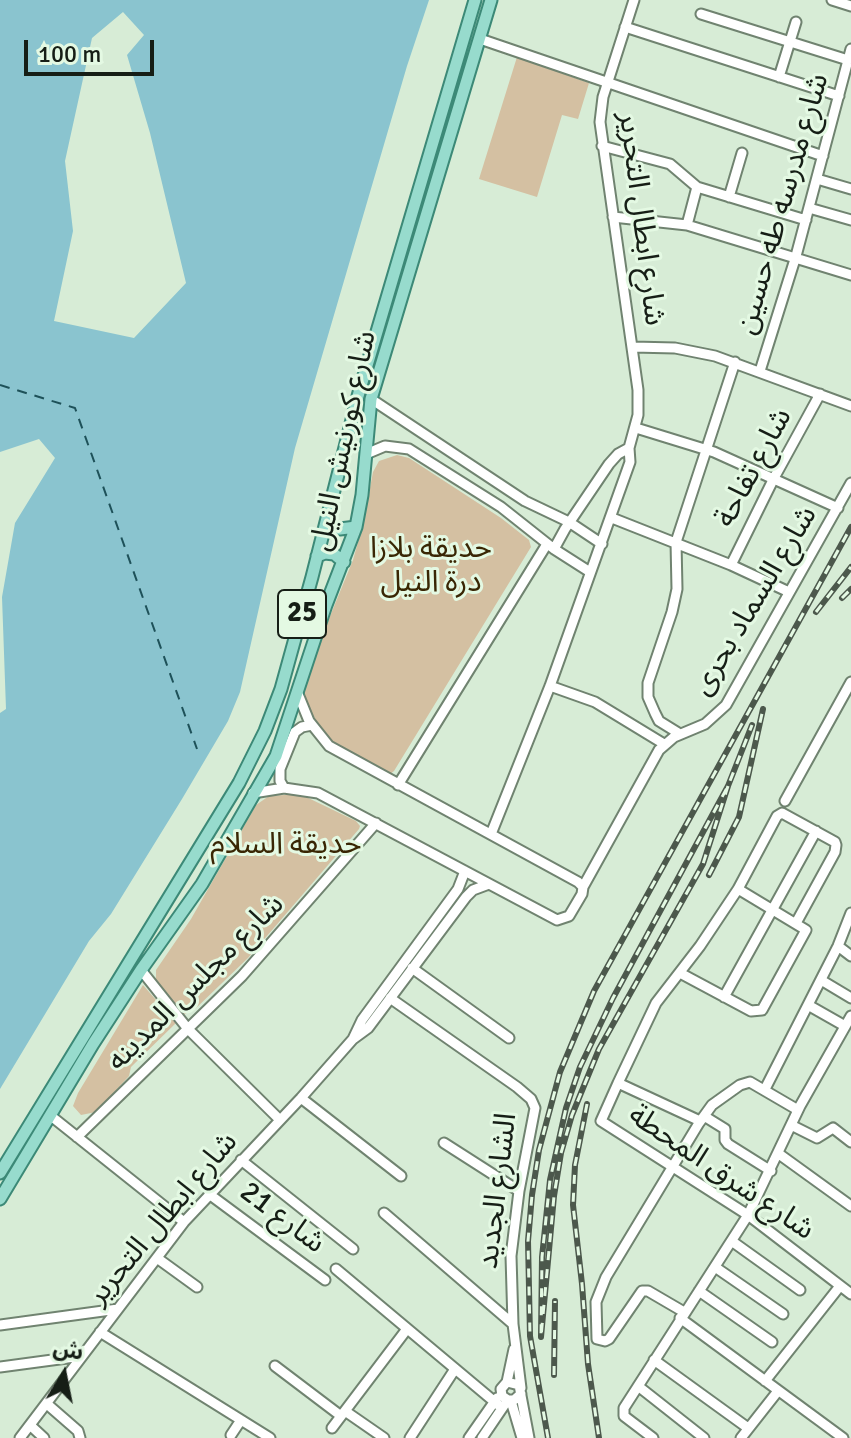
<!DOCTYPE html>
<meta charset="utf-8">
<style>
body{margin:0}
#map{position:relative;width:851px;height:1438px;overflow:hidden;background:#d7ecd6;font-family:Signika,"Noto Sans Arabic",sans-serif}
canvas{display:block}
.north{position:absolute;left:24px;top:1334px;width:80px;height:80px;-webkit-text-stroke:6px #e4f9e3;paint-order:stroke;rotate:10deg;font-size:22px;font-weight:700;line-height:32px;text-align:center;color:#161e16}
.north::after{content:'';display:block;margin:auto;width:28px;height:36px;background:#161e16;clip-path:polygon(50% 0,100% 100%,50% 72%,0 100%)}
.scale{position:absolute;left:24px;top:40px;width:130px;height:36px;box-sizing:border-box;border:4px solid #161e16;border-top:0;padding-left:10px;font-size:24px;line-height:28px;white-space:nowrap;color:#161e16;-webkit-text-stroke:6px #e4f9e3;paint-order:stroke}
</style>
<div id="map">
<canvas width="851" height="1438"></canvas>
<div class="north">ش</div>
<div class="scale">100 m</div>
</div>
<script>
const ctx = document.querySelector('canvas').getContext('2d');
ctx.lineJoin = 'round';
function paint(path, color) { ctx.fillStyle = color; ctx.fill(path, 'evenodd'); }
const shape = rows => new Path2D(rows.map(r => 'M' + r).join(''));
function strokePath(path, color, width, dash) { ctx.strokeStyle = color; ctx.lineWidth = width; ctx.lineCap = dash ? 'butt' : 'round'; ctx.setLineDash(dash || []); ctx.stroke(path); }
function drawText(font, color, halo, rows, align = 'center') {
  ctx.font = font + ' Signika,"Noto Sans Arabic",sans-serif'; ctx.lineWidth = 6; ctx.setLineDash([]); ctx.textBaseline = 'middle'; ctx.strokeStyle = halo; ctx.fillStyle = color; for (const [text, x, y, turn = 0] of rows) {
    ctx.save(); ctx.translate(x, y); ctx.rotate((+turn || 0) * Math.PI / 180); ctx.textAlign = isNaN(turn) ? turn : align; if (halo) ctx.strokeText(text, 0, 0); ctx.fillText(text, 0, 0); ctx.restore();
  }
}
paint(shape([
 [517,57,589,83,578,119,562,115,537,197,479,179],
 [397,455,409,458,501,518,529,540,531,547,394,771,389,775,339,749,327,739,305,702,303,690,310,665,353,560,363,524,373,472,379,461],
 [300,794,356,821,360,826,359,829,248,958,193,1011,182,1015,156,983,156,970,191,919,256,805,269,796],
 [143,985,176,1023,131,1067,129,1076,96,1112,81,1115,73,1106,78,1093]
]), '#d4c0a2');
paint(shape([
 [0,0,429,0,407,66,295,448,240,692,228,721,182,799,111,914,89,941,0,1089,0,713,6,709,2,597,15,523,55,458,39,439,0,452],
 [123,12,144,35,127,55,150,133,186,283,134,338,54,321,73,231,65,161,92,38]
]), '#8ac4cf');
strokePath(shape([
 [0,385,75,408,197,749]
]), '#1e5159', 2, [10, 8]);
const minor = shape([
 [832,0,851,6],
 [701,14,848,60],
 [625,27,839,96],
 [480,39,823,156],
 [779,77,796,22],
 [602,146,670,164,697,187,806,220],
 [817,179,851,189],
 [729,197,742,153],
 [809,208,851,220],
 [613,217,687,225,851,275],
 [687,225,697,187],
 [633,347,675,348,715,356,851,406],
 [760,371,796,256,851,49],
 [371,399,525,501,569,522,602,544],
 [636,428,714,452,838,508],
 [366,454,385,446,409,449,501,507,554,549,590,572],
 [612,518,731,565,789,592],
 [554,549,565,529,609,464,618,454,629,448],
 [731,565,774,478,820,394],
 [550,686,595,702,664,744],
 [680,734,659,721,655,713,648,697,648,683,672,612,677,589,676,542,735,362],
 [398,785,547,544],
 [284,788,280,781,280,769,295,732,302,727,312,725],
 [253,793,284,788,318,793,557,920,569,916,582,894,583,887,578,882,329,746,309,721,298,694],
 [785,801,851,682],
 [491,834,550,686,630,462,629,448,638,415,638,390,600,122,603,97,634,0],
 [583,887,659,750,674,737,705,724,726,705,851,483],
 [838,946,851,956],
 [412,968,509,1038],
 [141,970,188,1029,280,1120],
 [680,973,751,1011,762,1010,806,930,738,889],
 [821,980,851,998],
 [724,997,816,831],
 [390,998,517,1087,531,1099,535,1108,519,1191,511,1256,513,1324,521,1388],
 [808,1005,845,1026],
 [353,1039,368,1028,466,897,473,890,489,884],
 [618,1083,601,1121,748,1215,851,1294],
 [765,1089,838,946,851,913],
 [301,1098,401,1176],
 [51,1116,184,1222],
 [704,1116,725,1129,725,1140,728,1144,771,1171],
 [700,1121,618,1083,656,1003,700,946,738,889,777,816,782,813,835,842,836,845,835,852,796,923],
 [791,1125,817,1138,833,1128,851,1142],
 [77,1137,242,976,376,823],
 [444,1143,519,1191],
 [779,1154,851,1206],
 [241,1160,353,1249],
 [209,1194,325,1280],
 [384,1213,513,1324],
 [733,1242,800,1290],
 [157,1258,197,1287],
 [715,1267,783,1314],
 [336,1269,502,1408],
 [699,1291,772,1342],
 [684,1312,648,1291,642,1291,609,1339,605,1341,597,1339,596,1302,606,1277,699,1123,712,1105,740,1085,750,1082,798,1110],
 [680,1318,843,1438],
 [0,1325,118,1309],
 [100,1332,270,1438],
 [654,1360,748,1428],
 [275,1366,341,1416],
 [0,1367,82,1356],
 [765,1381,840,1286],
 [507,1382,514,1349],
 [638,1386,704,1438],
 [521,1394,514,1400,508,1400,502,1396,501,1389,507,1382,519,1385,529,1438],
 [511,1401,522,1438],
 [47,1404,78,1431,80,1438],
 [345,1411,384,1438],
 [31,1426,44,1438],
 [332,1428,407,1329],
 [231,1435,241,1420],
 [20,1438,184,1222,301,1098,353,1039,362,1020,458,889,465,871],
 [410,1438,455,1369],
 [469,1438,497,1398],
 [482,1438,505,1404],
 [653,1438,624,1416,624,1408,748,1215,800,1106,851,1016],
 [741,1438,778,1391]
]);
const major = shape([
 [326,522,340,529,356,527],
 [317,556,325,553,334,554,344,562],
 [0,1173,239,783,265,731,281,689,312,577,358,396,475,0],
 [0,1199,93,1044,141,970,202,884,276,756,326,605,356,527,362,495,371,399,491,0]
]);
strokePath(minor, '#708370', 13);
strokePath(major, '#3c8977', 15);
strokePath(minor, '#fff', 9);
strokePath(major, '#97dbcd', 11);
const rail = shape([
 [842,598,851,589],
 [816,612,851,567],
 [728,786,703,864,599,1049,572,1115,561,1153,554,1196,541,1337,542,1257,550,1180,566,1108,580,1067,613,998,728,786,752,725],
 [709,875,739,817,763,709],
 [587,1104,575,1165,573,1205,582,1284,588,1364,599,1438],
 [554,1375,555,1301],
 [548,1438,530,1336,528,1241,532,1195,539,1150,560,1072,594,991,851,527]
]);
strokePath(rail, '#4c584c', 6);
strokePath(rail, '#e4f9e3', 3, [9]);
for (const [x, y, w] of [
 [302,614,48]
]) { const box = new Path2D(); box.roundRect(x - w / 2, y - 24, w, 48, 6); ctx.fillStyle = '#e4f9e3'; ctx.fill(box); strokePath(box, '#161e16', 2); }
drawText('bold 28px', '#161e16', null, [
 ["25",302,614]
]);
drawText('30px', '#161e16', '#e4f9e3', [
 ["شارع مدرسه طه حسين",783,204,-74],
 ["شارع ابطال التحرير",641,219,83],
 ["شارع كورنيش النيل",344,441,-78],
 ["شارع تفاحة",754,468,-62],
 ["شارع السماد بحرى",755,601,-59],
 ["شارع مجلس المدينه",196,983,-45],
 ["شارع شرق المحطة",721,1173,34],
 ["الشارع الجديد",498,1191,-83],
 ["شارع 21",282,1218,37],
 ["شارع ابطال التحرير",163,1219,-50]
]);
drawText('30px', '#392604', '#e4f9e3', [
 ["حديقة بلازا",431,549],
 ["درة النيل",431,583],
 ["حديقة السلام",286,845]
]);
</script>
